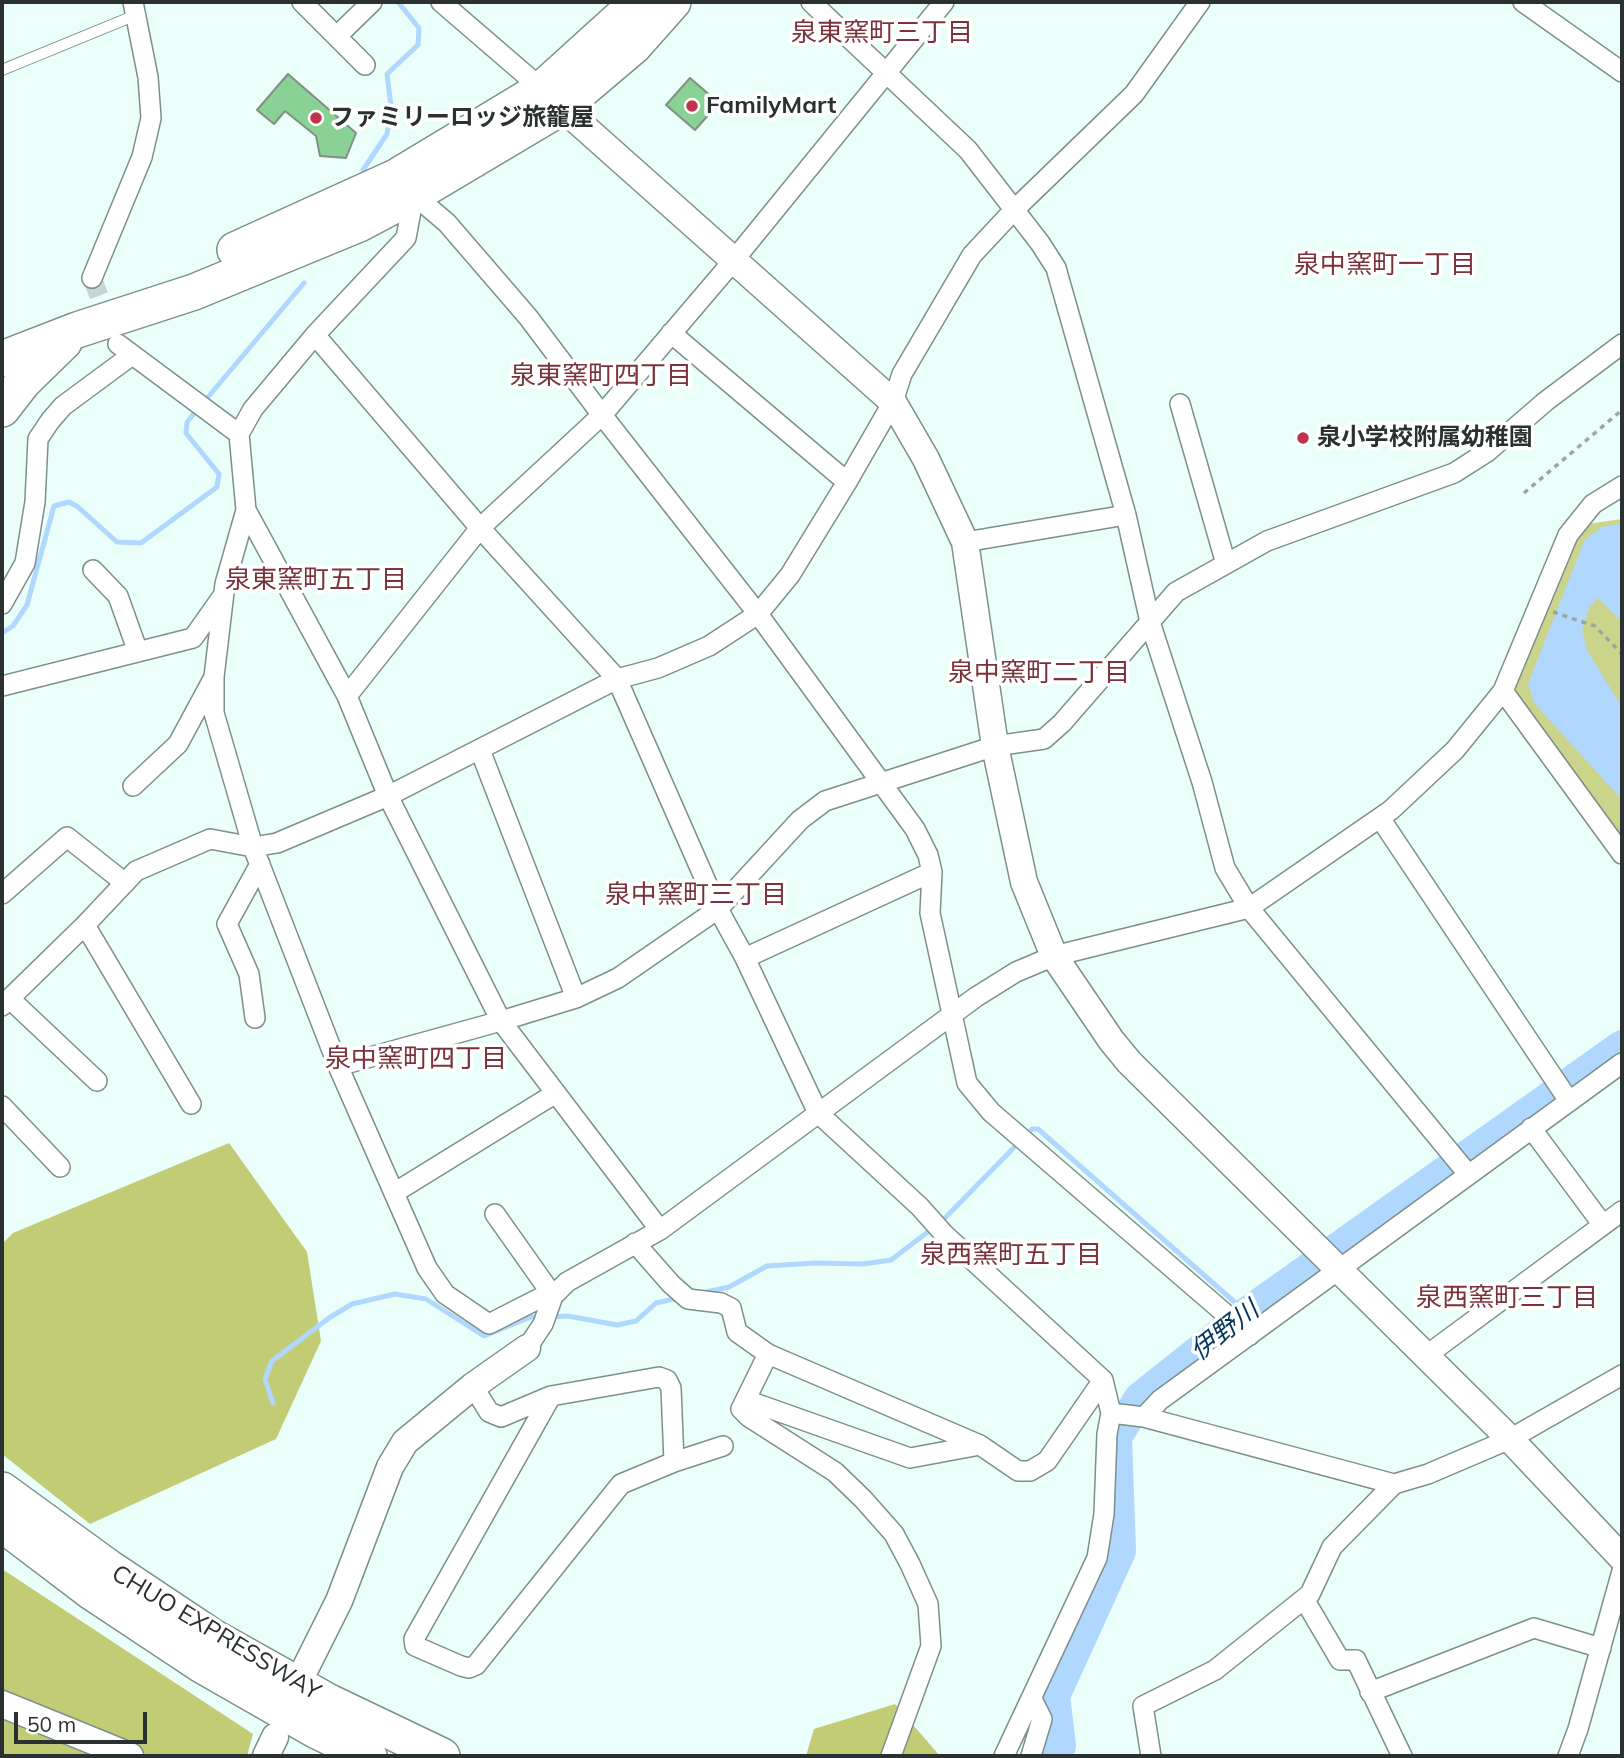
<!DOCTYPE html>
<meta charset="utf-8">
<style>
body{margin:0}
#map{position:relative;width:1624px;height:1758px;overflow:hidden;background:#ebfffa;font-family:Mulish,sans-serif}
canvas{display:block}
.frame{position:absolute;inset:0;border:4px solid #2a3130;pointer-events:none}
.scale{position:absolute;left:14px;top:1712px;width:133px;height:32px;box-sizing:border-box;border:4px solid #2a3130;border-top:0;padding-left:9px;font-size:21px;line-height:24px;white-space:nowrap;color:#2a3130;-webkit-text-stroke:5px #fff;paint-order:stroke}
</style>
<div id="map">
<canvas width="1624" height="1758"></canvas>
<div class="frame"></div>
<div class="scale">50 m</div>
</div>
<script>
const ctx = document.querySelector('canvas').getContext('2d');
ctx.lineJoin = 'round';
function paint(path, color) { ctx.fillStyle = color; ctx.fill(path, 'evenodd'); }
const shape = rows => new Path2D(rows.map(r => 'M' + r).join(''));
function strokePath(path, color, width, dash) { ctx.strokeStyle = color; ctx.lineWidth = width; ctx.lineCap = dash ? 'butt' : 'round'; ctx.setLineDash(dash || []); ctx.stroke(path); }
function drawText(font, color, halo, rows, align = 'center') {
  ctx.font = font + ' Mulish,"Noto Sans JP",sans-serif'; ctx.lineWidth = 7; ctx.setLineDash([]); ctx.textBaseline = 'middle'; ctx.strokeStyle = halo; ctx.fillStyle = color; for (const [text, x, y, turn = 0] of rows) {
    ctx.save(); ctx.translate(x, y); ctx.rotate((+turn || 0) * Math.PI / 180); ctx.textAlign = isNaN(turn) ? turn : align; if (halo) ctx.strokeText(text, 0, 0); ctx.fillText(text, 0, 0); ctx.restore();
  }
}
paint(shape([
 [1622,519,1622,845,1524,711,1515,687,1569,549,1587,524]
]), '#cad48a');
paint(shape([
 [229,1143,307,1252,321,1341,276,1439,90,1524,2,1454,2,1244,13,1233],
 [2,1569,253,1734,247,1756,2,1756],
 [895,1704,940,1756,806,1756,814,1729]
]), '#c2cc75');
paint(shape([
 [1622,523,1622,622,1598,598,1589,608,1582,629,1587,650,1622,707,1622,800,1534,703,1528,684,1584,541,1601,527]
]), '#b0d7fd');
strokePath(shape([
 [363,170,387,134,391,106,387,74,418,45,419,28,398,2],
 [2,633,13,626,27,605,54,506,69,502,78,507,117,542,141,543,217,487,219,474,186,433,187,422,304,283],
 [941,1222,1032,1129,1038,1129,1247,1313],
 [701,1293,729,1287,767,1266,815,1263,863,1264,891,1260,933,1228],
 [549,1317,568,1316,617,1325,636,1321,656,1303,678,1298],
 [273,1403,265,1379,272,1361,329,1318,352,1304,395,1294,426,1299,484,1336,531,1317,540,1317]
]), '#b0d7fd', 5);
strokePath(shape([
 [1056,1756,1060,1746,1054,1696,1120,1551,1116,1437,1140,1398,1247,1313,1622,1046]
]), '#b0d7fd', 32);
const building = shape([
 [288,74,356,133,346,158,320,156,316,136,285,111,274,124,257,110,288,74],
 [690,78,719,103,695,130,666,105,690,78]
]);
paint(building, '#89d194');
strokePath(building, '#838f84', 2);
strokePath(shape([
 [92,278,111,326]
]), '#c4d6d2', 19, [19, 10]);
const lane = shape([
 [2,70,136,15]
]);
const street = shape([
 [302,2,365,65],
 [441,2,542,89],
 [811,2,968,150,1040,243,1056,268,1126,515,1150,622,1202,782,1225,868,1249,908,1468,1174],
 [1523,2,1622,72],
 [337,36,372,2],
 [92,278,142,157,151,118,148,77,133,2],
 [671,333,847,482],
 [315,335,480,528,617,679,718,909,745,958,818,1113,920,1207,944,1234,1103,1380,1111,1413,1107,1434,1104,1514,1097,1558,1004,1756],
 [118,344,239,434],
 [1180,404,1226,564],
 [246,510,225,584,214,677,214,713,253,847,338,1066,427,1268,445,1294,489,1324,540,1298,553,1296],
 [965,542,1126,515],
 [93,570,118,596,138,652],
 [2,604,25,563,35,502,38,439,50,421,63,406,132,355],
 [2,686,193,638,222,597],
 [1503,691,1622,854],
 [347,696,480,528,602,415,734,260,944,2],
 [480,750,576,998],
 [133,786,178,744,213,679],
 [1380,818,1569,1101],
 [2,894,67,837,125,883],
 [85,925,191,1104],
 [745,958,932,872],
 [10,999,97,1081],
 [2,1006,85,925,136,871,210,839,253,847,277,843,388,796,617,679,658,668,709,646,758,614,790,575,847,482,893,402,902,374,972,255,1014,210,1134,94,1200,2],
 [255,1018,249,974,227,924,260,864],
 [338,1066,501,1021,576,998,618,978,718,909,800,820,825,801,995,746,1044,739,1062,723,1176,592,1267,541,1454,473,1487,452,1546,401,1622,344],
 [2,1106,60,1167],
 [1531,1128,1603,1225],
 [394,1193,556,1093],
 [495,1214,553,1296],
 [660,1230,501,1021,388,796,347,696,246,510,239,434,253,409,315,335,406,238,414,195,447,223,528,317,602,415,758,614,915,829,928,855,932,872,930,913,967,1083,991,1112,1250,1335],
 [635,1243,671,1284,688,1299,721,1303,731,1308,737,1332,768,1354,980,1445,1018,1471,1030,1471,1047,1461,1103,1380],
 [527,1348,543,1324,553,1296,567,1282,660,1230,976,997,1016,972,1054,956,1249,908,1391,810,1455,750,1503,691,1568,535,1593,504,1622,486],
 [768,1354,741,1409,749,1417,835,1472,863,1499,894,1534,910,1564,928,1604,931,1646,891,1756],
 [1427,1355,1622,1211],
 [473,1386,489,1412,501,1417,551,1396,659,1377,667,1380,671,1388,674,1462],
 [551,1396,414,1639,415,1646,461,1666,469,1668,476,1665,621,1484,674,1462,723,1446],
 [746,1400,910,1458,980,1445],
 [1111,1413,1144,1417,1394,1484],
 [1144,1417,1160,1400,1622,1063],
 [1304,1599,1340,1660,1356,1660,1402,1756],
 [1370,1692,1534,1628,1601,1648],
 [1031,1756,1042,1719,1032,1699],
 [1151,1756,1143,1706,1215,1670,1310,1594,1332,1547,1394,1484,1428,1474,1510,1439,1622,1375],
 [1568,1756,1578,1729,1622,1571]
]);
const secondary = shape([
 [548,95,893,402,926,459,965,542,995,746,1024,882,1054,956,1111,1040,1129,1062,1510,1439,1622,1558],
 [306,1667,339,1601,390,1467,405,1442,473,1386,527,1348],
 [2,1704,130,1756],
 [266,1756,275,1737]
]);
const highway = shape([
 [235,250,396,177,542,89,638,2],
 [2,359,77,330,194,292,359,224,414,195,562,107,634,46,673,2],
 [2,409,23,382,64,342],
 [2,1490,108,1567,213,1637,329,1702,442,1756],
 [2,1524,93,1593,200,1664,317,1731,369,1756]
]);
strokePath(lane, '#7d8f8b', 12);
strokePath(street, '#7d8f8b', 22);
strokePath(secondary, '#7d8f8b', 29);
strokePath(highway, '#7d8f8b', 38);
strokePath(shape([
 [1524,493,1622,410],
 [1553,612,1595,626,1622,654]
]), '#98a7a4', 3.5, [5, 5]);
strokePath(lane, '#fff', 10);
strokePath(street, '#fff', 19);
strokePath(secondary, '#fff', 26);
strokePath(highway, '#fff', 35);
for (const [x, y, r, color] of [
 [692,106,7,"#c2324e"],
 [316,118,7,"#c2324e"],
 [1303,438,7,"#c2324e"]
]) { const dot = new Path2D(); dot.arc(x, y, r, 0, 2 * Math.PI); ctx.fillStyle = color; ctx.fill(dot); strokePath(dot, '#fff', 2.5); }
drawText('bold 24px', '#2a3130', '#fff', [
 ["FamilyMart",706,106],
 ["ファミリーロッジ旅籠屋",330,118],
 ["泉小学校附属幼稚園",1317,438]
], 'left');
drawText('24px', '#2a3130', '#fff', [
 ["CHUO EXPRESSWAY",216,1633,31]
]);
drawText('26px', '#7a323b', '#fff', [
 ["泉東窯町三丁目",882,33],
 ["泉中窯町一丁目",1385,265],
 ["泉東窯町四丁目",601,376],
 ["泉東窯町五丁目",316,580],
 ["泉中窯町二丁目",1039,673],
 ["泉中窯町三丁目",696,895],
 ["泉中窯町四丁目",416,1059],
 ["泉西窯町五丁目",1011,1255],
 ["泉西窯町三丁目",1507,1298]
]);
drawText('italic 26px', '#02355c', '#fff', [
 ["伊野川",1225,1331,-38]
]);
</script>
